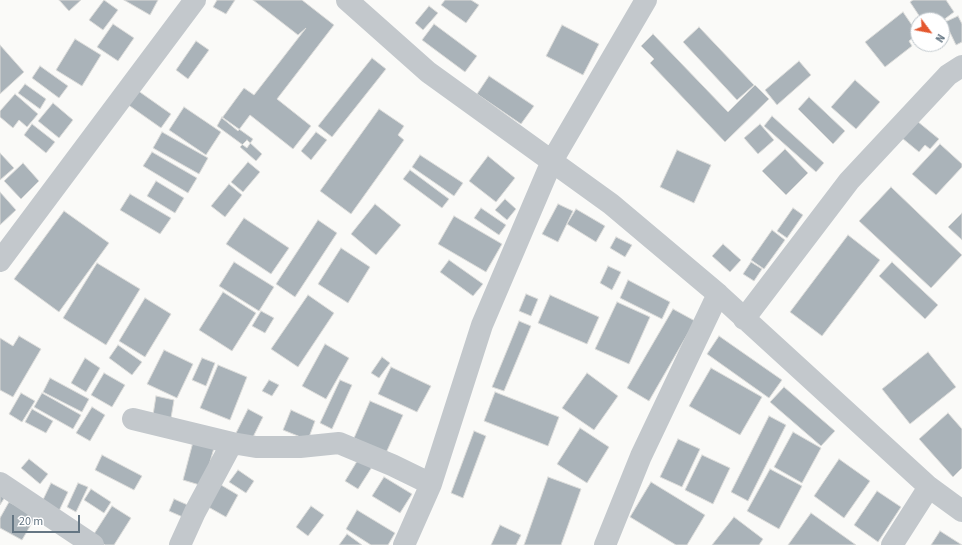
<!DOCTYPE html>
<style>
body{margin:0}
#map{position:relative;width:962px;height:545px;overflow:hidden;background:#fafaf8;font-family:"Source Sans 3",sans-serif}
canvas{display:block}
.north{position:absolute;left:910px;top:12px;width:40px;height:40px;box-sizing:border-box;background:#fff;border:1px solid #c1c8cd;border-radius:50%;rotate:122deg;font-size:11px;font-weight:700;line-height:16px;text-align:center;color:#657683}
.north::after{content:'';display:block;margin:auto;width:14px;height:18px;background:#e4572e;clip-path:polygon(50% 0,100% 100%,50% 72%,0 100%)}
.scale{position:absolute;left:12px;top:515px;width:68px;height:18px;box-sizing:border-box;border:2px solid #657683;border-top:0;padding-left:5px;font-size:12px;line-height:14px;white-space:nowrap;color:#657683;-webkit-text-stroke:3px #fff;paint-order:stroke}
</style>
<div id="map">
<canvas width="962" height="545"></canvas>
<div class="north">N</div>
<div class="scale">20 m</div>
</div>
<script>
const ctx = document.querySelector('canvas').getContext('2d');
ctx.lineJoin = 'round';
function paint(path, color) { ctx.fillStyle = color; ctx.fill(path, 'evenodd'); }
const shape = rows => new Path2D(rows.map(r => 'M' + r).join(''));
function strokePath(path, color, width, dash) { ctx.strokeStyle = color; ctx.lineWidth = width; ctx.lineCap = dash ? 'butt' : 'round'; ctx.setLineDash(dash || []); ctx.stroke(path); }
const building = shape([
 [59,0,81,0,69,11,59,0],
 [104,0,118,10,103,30,89,20,104,0],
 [124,0,158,0,150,15,124,0],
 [217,0,235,0,226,14,213,7,217,0],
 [253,0,302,0,334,25,277,99,311,126,293,149,250,115,238,131,222,118,244,88,254,95,306,28,298,35,253,0],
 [445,0,471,0,479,5,466,23,441,5,445,0],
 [913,0,946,0,954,12,942,21,922,20,910,2,913,0],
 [429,6,438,13,423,30,415,23,429,6],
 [903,12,918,34,909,41,912,46,885,67,865,42,903,12],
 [958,16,962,24,962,42,956,45,945,22,958,16],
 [113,24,134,38,118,61,97,47,113,24],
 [434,24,477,56,465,72,422,40,434,24],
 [562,25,599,44,583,75,546,56,562,25],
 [699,27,754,85,737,100,683,42,699,27],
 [653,34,728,112,755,85,769,99,725,142,650,63,654,59,641,46,653,34],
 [75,39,101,55,82,86,56,70,75,39],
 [196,41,209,50,188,79,176,70,196,41],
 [0,45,24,72,0,94,0,45],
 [372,58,386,69,332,137,318,126,372,58],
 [799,61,811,75,777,105,765,90,799,61],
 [40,66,68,86,59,98,32,78,40,66],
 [489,76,534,106,521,124,477,94,489,76],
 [855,80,880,102,856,129,831,107,855,80],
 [25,84,46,99,40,109,18,93,25,84],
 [137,90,171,114,161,128,127,104,137,90],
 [15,94,38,114,27,127,19,120,13,128,0,117,0,111,15,94],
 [809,97,845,131,833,144,798,109,809,97],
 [53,103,73,120,59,138,38,121,53,103],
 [184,107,221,132,206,155,169,130,184,107],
 [379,109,404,126,398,135,404,140,351,214,320,191,379,109],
 [772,116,824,163,816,172,764,126,772,116],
 [222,117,253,139,247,148,217,126,222,117],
 [917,121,939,139,930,149,925,145,919,152,902,138,917,121],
 [32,124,55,142,46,153,24,135,32,124],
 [760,124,774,140,758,154,744,138,760,124],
 [162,132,208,158,199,174,153,148,162,132],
 [316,132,327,140,311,160,301,151,316,132],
 [247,140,262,154,256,161,240,147,247,140],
 [940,144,962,164,962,167,936,195,912,174,940,144],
 [785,149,808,173,786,195,762,171,785,149],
 [677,150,711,165,694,203,660,187,677,150],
 [152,152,197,178,188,193,143,166,152,152],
 [0,153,14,168,0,180,0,153],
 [420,155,463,183,454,196,412,167,420,155],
 [488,156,515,178,496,202,469,181,488,156],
 [248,162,260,172,243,192,231,182,248,162],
 [23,163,39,181,21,199,4,181,23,163],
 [410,170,449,199,442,208,403,179,410,170],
 [156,181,184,198,175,213,147,196,156,181],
 [229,184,242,195,225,217,211,206,229,184],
 [891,187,962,255,931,288,859,221,891,187],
 [0,192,16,210,0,225,0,192],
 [130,194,171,218,160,234,120,210,130,194],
 [505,199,516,209,507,220,495,210,505,199],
 [375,204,401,225,376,255,351,234,375,204],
 [558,204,573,211,558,242,542,234,558,204],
 [481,208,506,225,499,235,474,218,481,208],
 [793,208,803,215,787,238,777,231,793,208],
 [576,209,605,226,596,242,567,224,576,209],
 [64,211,109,243,59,312,14,279,64,211],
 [962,213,962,240,948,227,962,213],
 [454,216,502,244,486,272,438,244,454,216],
 [244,218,289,248,271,274,226,244,244,218],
 [318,220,337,233,295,297,276,284,318,220],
 [772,230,785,240,764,269,751,260,772,230],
 [848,235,880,260,822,336,790,312,848,235],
 [616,237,632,245,625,257,610,248,616,237],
 [723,244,741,260,730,272,712,256,723,244],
 [341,248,370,267,348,303,318,284,341,248],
 [449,260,483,284,473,296,440,272,449,260],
 [234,262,274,287,259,311,219,286,234,262],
 [751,262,762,269,754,281,743,274,751,262],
 [892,262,938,305,925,319,879,276,892,262],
 [97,263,140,289,106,345,63,318,97,263],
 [608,266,621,272,612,290,600,283,608,266],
 [628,280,670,302,662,319,620,298,628,280],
 [223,292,256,313,232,351,199,330,223,292],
 [526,294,538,299,531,316,519,311,526,294],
 [308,295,334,313,298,367,271,349,308,295],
 [550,295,599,317,587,344,538,323,550,295],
 [145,298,171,314,145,357,119,341,145,298],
 [617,302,650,317,629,364,595,349,617,302],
 [673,309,695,321,649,401,627,388,673,309],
 [261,311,274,318,265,333,252,326,261,311],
 [519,321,531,326,504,391,492,387,519,321],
 [19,336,41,349,13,397,0,390,0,338,13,346,19,336],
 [719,336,782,380,769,398,707,354,719,336],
 [325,344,349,358,326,399,302,386,325,344],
 [118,345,142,362,132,375,109,358,118,345],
 [164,350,193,364,177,398,147,384,164,350],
 [928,352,956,387,910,424,882,389,928,352],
 [382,357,390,363,379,378,371,373,382,357],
 [85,358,100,368,86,392,71,383,85,358],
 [202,358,215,363,206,386,192,380,202,358],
 [218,365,247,377,230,420,200,408,218,365],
 [391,367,431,386,417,412,378,394,391,367],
 [711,368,762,397,740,435,689,406,711,368],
 [104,373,125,385,112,407,91,395,104,373],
 [587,373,618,396,594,430,562,408,587,373],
 [50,378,89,399,82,412,43,392,50,378],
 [269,380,279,385,272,396,262,391,269,380],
 [340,380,352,385,332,429,320,423,340,380],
 [784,387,835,431,821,446,770,402,784,387],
 [495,392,559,417,548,446,484,421,495,392],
 [21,393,35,401,22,422,9,414,21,393],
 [42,393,81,415,73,429,34,407,42,393],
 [156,396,174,400,171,418,153,415,156,396],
 [370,401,403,415,386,453,354,438,370,401],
 [92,407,105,415,90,441,76,433,92,407],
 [32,409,53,421,46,433,25,422,32,409],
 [248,409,263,417,251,441,236,433,248,409],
 [291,410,315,421,308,440,283,430,291,410],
 [948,413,962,429,962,468,953,477,919,439,948,413],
 [769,416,786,425,748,501,731,492,769,416],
 [580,428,609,447,587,483,557,464,580,428],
 [474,431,486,436,463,498,451,493,474,431],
 [793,432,821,448,802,483,774,467,793,432],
 [678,439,700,449,682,487,660,477,678,439],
 [193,442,214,448,203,486,183,480,193,442],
 [102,455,142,476,134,490,95,470,102,455],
 [702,455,730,468,713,504,685,490,702,455],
 [359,458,372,467,358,489,345,481,359,458],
 [29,459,48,474,40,484,21,468,29,459],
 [839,459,870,481,844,518,814,496,839,459],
 [770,469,802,486,779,529,747,511,770,469],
 [238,470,254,481,246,493,229,482,238,470],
 [384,477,412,494,400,513,372,496,384,477],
 [548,477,581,489,561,545,524,545,548,477],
 [216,482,238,495,226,517,203,504,216,482],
 [651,482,705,515,687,545,676,545,630,517,651,482],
 [51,483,68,492,58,513,41,504,51,483],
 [78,483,88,487,76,512,67,507,78,483],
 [91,489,111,502,104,513,84,500,91,489],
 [877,491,901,507,878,542,854,525,877,491],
 [0,494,5,497,0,505,0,494],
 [174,499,190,506,185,518,169,511,174,499],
 [9,502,36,516,22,540,0,528,0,518,9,502],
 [112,506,131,518,114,545,105,545,92,537,112,506],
 [311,506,324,515,308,536,296,527,311,506],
 [357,510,395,533,388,545,371,545,346,529,357,510],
 [811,513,856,545,788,545,811,513],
 [734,517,763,539,759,545,712,545,734,517],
 [500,525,521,535,516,545,491,545,500,525],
 [940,531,962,545,931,545,940,531],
 [347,534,362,545,339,545,347,534]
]);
paint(building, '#aab3b9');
strokePath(building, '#dcdcda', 1);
strokePath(shape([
 [347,0,428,72,611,204,718,294,929,487,962,511],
 [0,261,195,0],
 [744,319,849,181,948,75,962,66],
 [133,419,232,443,256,447,300,447,339,443,392,465,431,484],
 [0,483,93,545],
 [180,545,195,512,232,443],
 [404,545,431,484,482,325,552,161,646,0],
 [605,545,641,456,718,294],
 [892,545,929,487]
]), '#c3c8cc', 22);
</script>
